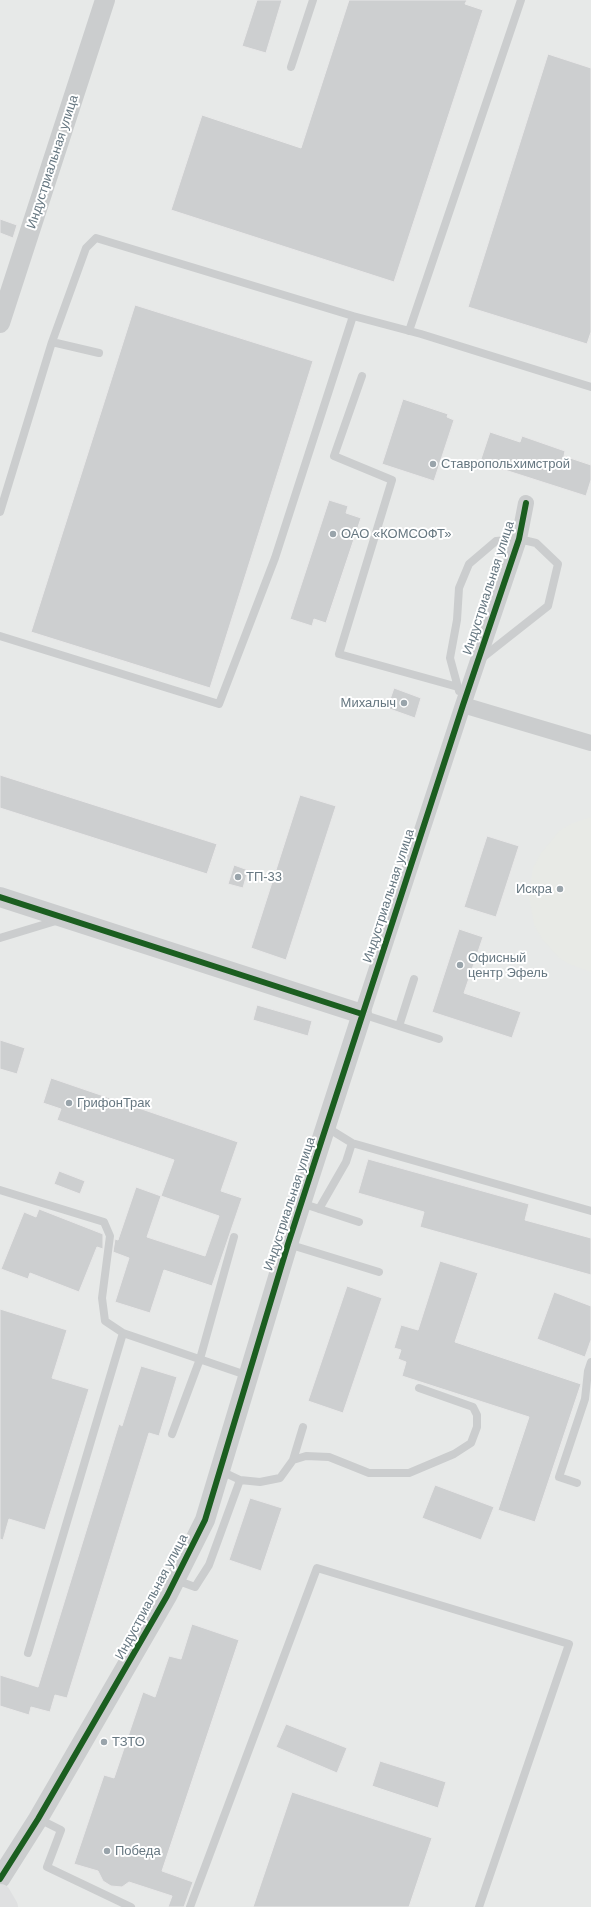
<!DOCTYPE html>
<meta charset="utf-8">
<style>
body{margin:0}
canvas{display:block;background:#f8f8f8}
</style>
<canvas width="591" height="1907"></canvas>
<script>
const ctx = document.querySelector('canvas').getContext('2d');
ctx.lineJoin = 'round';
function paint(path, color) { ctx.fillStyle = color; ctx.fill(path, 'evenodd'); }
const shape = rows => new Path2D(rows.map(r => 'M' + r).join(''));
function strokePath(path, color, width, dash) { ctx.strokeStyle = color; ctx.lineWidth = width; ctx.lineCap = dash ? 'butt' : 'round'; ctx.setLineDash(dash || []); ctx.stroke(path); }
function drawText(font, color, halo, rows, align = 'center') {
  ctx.font = font + ' Arial,sans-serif'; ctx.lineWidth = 4; ctx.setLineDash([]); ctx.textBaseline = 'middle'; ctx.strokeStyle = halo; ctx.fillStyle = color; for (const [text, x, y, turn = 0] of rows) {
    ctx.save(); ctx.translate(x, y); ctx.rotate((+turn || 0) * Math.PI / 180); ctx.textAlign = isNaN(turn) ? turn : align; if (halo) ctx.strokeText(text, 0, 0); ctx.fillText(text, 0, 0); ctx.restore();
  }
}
paint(shape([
 [0,0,591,0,591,1907,3,1907,0,1898]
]), '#e7e9e8');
paint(shape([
 [591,817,591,972,569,964,559,958,542,939,534,925,529,896,533,868,541,853,551,841,559,831,571,824]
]), '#e8eae6');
const building = shape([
 [257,0,282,0,266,53,242,46,257,0],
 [349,0,467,0,465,4,483,10,394,282,171,210,202,115,301,148,349,0],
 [548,54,591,68,591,332,587,344,468,307,548,54],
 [0,219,17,225,13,238,0,233,0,219],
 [135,305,313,361,210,688,31,632,135,305],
 [403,399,448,414,447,417,454,420,434,481,382,464,403,399],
 [490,432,520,442,522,436,565,451,564,456,591,465,591,480,586,496,480,462,490,432],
 [329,500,348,506,346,513,361,518,326,623,314,619,312,626,290,619,329,500],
 [394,688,421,698,415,718,387,708,394,688],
 [0,775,217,844,207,874,0,808,0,775],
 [300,795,336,806,286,960,251,948,300,795],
 [487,836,519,846,496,917,464,907,487,836],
 [234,865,248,870,243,888,228,884,234,865],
 [459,929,483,937,464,993,521,1012,512,1038,432,1012,459,929],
 [257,1005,312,1021,308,1036,253,1020,257,1005],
 [0,1040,25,1048,17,1074,0,1069,0,1040],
 [51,1078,238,1142,221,1191,242,1198,212,1286,164,1270,150,1313,115,1302,129,1258,113,1252,115,1239,118,1240,136,1187,161,1196,174,1160,57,1120,61,1109,43,1103,51,1078],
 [161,1196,219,1216,205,1256,147,1237,161,1196],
 [368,1159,529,1204,525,1220,591,1238,591,1275,420,1227,424,1212,358,1193,368,1159],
 [59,1171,85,1181,80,1194,54,1184,59,1171],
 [39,1209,103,1234,103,1249,97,1247,79,1292,30,1273,28,1279,1,1269,24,1212,36,1217,39,1209],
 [440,1261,478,1273,455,1342,581,1384,535,1522,498,1510,529,1417,402,1376,406,1362,398,1359,401,1350,394,1348,401,1325,418,1330,440,1261],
 [347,1286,382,1298,343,1413,308,1401,347,1286],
 [554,1292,591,1306,591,1340,585,1357,537,1339,554,1292],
 [0,1309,67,1330,52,1378,89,1389,45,1530,9,1519,3,1540,0,1539,0,1309],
 [141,1366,177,1377,159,1436,149,1433,67,1698,55,1695,50,1712,31,1707,29,1715,0,1706,0,1675,38,1687,119,1424,122,1426,141,1366],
 [435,1485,494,1507,481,1540,422,1518,435,1485],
 [250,1498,282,1508,261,1571,229,1560,250,1498],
 [192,1624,239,1640,162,1871,193,1882,184,1907,168,1907,172,1896,129,1882,122,1887,111,1886,103,1881,98,1871,74,1864,104,1775,114,1778,143,1692,155,1697,169,1656,181,1659,192,1624],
 [286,1724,347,1748,337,1773,276,1747,286,1724],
 [380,1761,446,1782,438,1808,372,1786,380,1761],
 [292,1792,432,1838,409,1907,253,1907,292,1792]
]);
paint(building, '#cdcfd0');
strokePath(building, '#e8e8e8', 1);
strokePath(shape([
 [291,67,313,0],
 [409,331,521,0],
 [52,342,86,248,96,238,353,316],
 [362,376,334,456,392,480,339,654,458,687],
 [0,512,52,342,99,353],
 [0,636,219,704,275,558,353,316,421,334,591,387],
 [459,691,450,658,457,620,459,588,469,564,496,541,519,539,536,543,558,564,548,606,482,658],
 [0,938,59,920],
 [362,1014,439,1039],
 [399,1026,414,979],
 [326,1127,352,1143,591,1211],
 [0,1190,104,1222,110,1236,102,1298,105,1321,123,1333,249,1376],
 [301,1203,359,1222],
 [319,1209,346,1162,352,1143],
 [288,1244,379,1272],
 [172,1434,200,1359,234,1237],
 [293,1460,303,1427],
 [221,1471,240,1480,260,1482,280,1478,293,1460,306,1456,329,1457,369,1473,409,1473,454,1454,471,1443,477,1427,477,1415,473,1407,419,1388],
 [577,1483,559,1477,585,1399,588,1371,591,1362],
 [176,1580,195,1587,209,1565,240,1480],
 [28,1653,123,1333],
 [39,1819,61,1830,47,1867,131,1907],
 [190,1907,317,1568,569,1644,479,1907]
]), '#cbcdce', 8);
strokePath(shape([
 [463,705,591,743],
 [362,1014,463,705,519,539,526,503]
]), '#cbcdce', 16);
strokePath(shape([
 [0,323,105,0],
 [0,897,362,1014,288,1244,205,1520,167,1596,38,1819,0,1879]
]), '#cbcdce', 20);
strokePath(shape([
 [0,1895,7,1907]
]), '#dfe0e1', 22);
strokePath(shape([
 [0,897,362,1014],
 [0,1879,38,1819,167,1596,205,1520,288,1244,463,705,519,539,526,503]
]), '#1b5e20', 6);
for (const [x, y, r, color] of [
 [433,464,4,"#99a4ab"],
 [333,534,4,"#99a4ab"],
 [404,703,4,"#99a4ab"],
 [238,877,4,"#99a4ab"],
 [560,889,4,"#99a4ab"],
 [460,965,4,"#99a4ab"],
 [69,1103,4,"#99a4ab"],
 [104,1742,4,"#99a4ab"],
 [107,1851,4,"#99a4ab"]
]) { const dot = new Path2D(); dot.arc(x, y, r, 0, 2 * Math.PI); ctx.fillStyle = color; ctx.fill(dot); strokePath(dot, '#fff', 1.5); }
drawText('13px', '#667781', '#fff', [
 ["Индустриальная улица",53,162,-72],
 ["Индустриальная улица",489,588,-72],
 ["Индустриальная улица",389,896,-72],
 ["Индустриальная улица",290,1204,-72],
 ["Индустриальная улица",152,1597,-62]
]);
drawText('13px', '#667781', '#fff', [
 ["Ставропольхимстрой",441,464],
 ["ОАО «КОМСОФТ»",341,534],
 ["Михалыч",396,703,"right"],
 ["ТП-33",246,877],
 ["Искра",552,889,"right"],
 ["Офисный",468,958],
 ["центр Эфель",468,973],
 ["ГрифонТрак",77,1103],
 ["ТЗТО",112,1742],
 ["Победа",115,1851]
], 'left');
</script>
